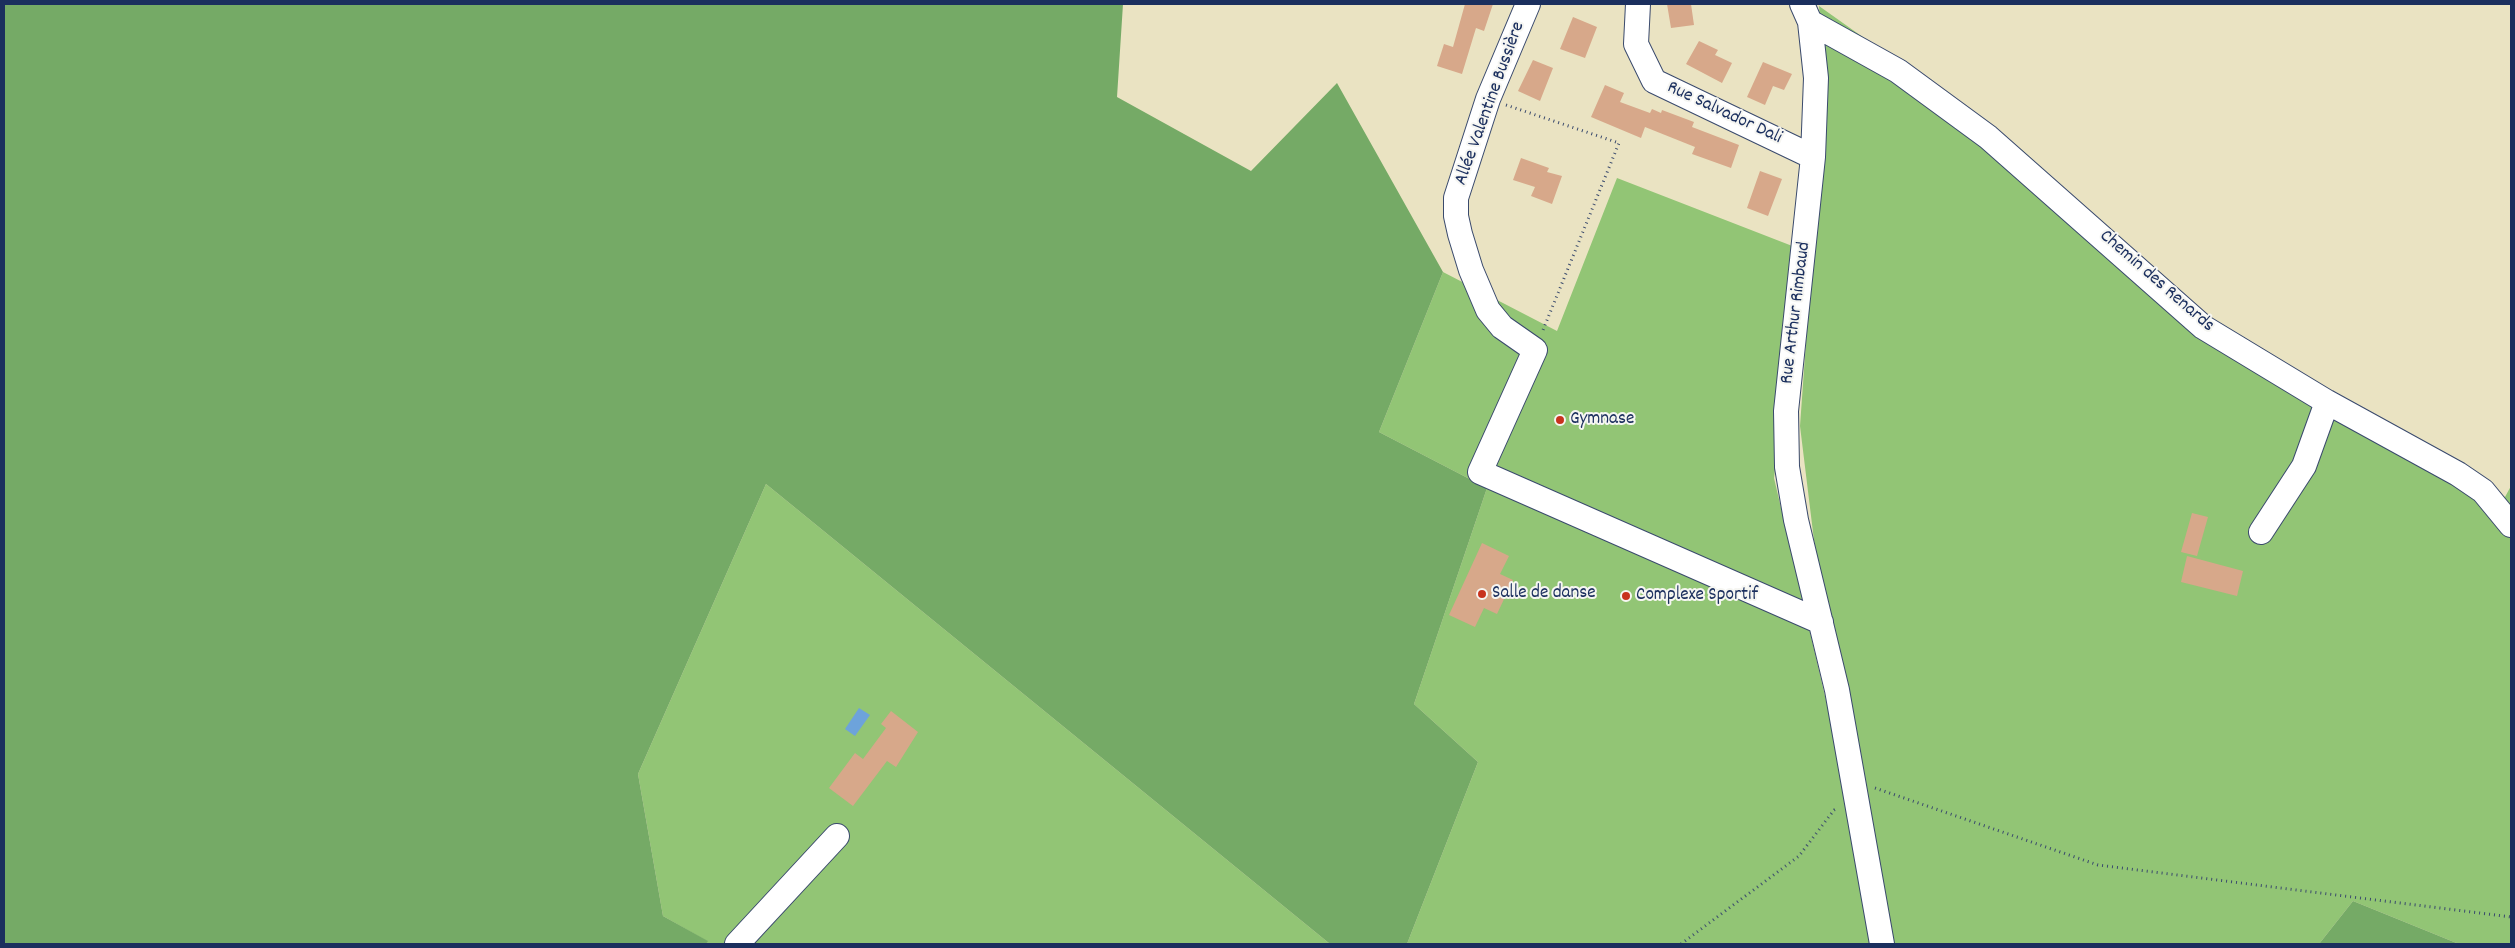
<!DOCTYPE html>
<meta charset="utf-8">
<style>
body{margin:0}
#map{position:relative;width:2515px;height:948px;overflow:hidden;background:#eae3c2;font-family:Dekko,sans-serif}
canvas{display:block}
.frame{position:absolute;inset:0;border:5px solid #1b2f5e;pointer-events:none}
</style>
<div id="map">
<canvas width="2515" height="948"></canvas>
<div class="frame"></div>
</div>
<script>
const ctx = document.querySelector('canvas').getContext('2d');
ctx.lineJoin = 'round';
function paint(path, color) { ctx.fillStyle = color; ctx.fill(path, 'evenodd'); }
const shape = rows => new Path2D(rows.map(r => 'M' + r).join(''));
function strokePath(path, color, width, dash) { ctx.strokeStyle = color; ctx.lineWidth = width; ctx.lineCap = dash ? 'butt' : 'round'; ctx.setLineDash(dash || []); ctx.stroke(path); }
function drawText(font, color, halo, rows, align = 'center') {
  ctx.font = font + ' Dekko,sans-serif'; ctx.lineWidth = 4; ctx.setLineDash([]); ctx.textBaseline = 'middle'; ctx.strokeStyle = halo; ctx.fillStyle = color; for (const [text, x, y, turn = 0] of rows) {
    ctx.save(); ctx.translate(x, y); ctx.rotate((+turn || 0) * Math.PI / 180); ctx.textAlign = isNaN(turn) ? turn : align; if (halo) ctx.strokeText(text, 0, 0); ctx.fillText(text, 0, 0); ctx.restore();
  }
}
paint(shape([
 [1819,6,2022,150,2194,307,2505,497,2511,486,2511,944,2459,944,2353,901,2319,944,1407,944,1478,762,1414,704,1487,488,1379,432,1443,272,1557,331,1617,178,1800,249,1774,478,1842,769,1800,426,1825,76],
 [766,484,1330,944,706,944,707,941,663,916,638,774]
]), '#92c575');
paint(shape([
 [4,4,1123,4,1117,97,1251,171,1337,83,1443,272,1379,432,1487,488,1414,704,1478,762,1407,944,1330,944,766,484,638,774,663,916,708,941,706,944,4,944],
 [2353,901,2459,944,2319,944]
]), '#75aa66');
paint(shape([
 [859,708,870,715,855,736,845,729]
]), '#6da3db');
paint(shape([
 [1465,4,1493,4,1484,31,1476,28,1462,74,1437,66,1444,44,1453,47],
 [1667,4,1691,4,1694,25,1671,28],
 [1573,17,1597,27,1585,58,1560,49],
 [1699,41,1718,50,1715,55,1732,63,1722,83,1686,64],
 [1533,60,1553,68,1540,101,1518,91],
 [1763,62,1792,74,1784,90,1773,86,1765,105,1747,97],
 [1605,85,1624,93,1620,102,1650,113,1652,109,1661,113,1662,110,1694,122,1692,127,1739,145,1731,168,1692,154,1695,147,1645,127,1641,138,1591,117],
 [1521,158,1549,168,1547,172,1562,176,1552,204,1531,196,1535,187,1513,180],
 [1760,171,1782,179,1768,216,1747,208],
 [2192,513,2208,517,2197,556,2181,552],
 [1482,543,1509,556,1500,574,1513,580,1497,614,1484,608,1475,627,1449,615],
 [2187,556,2243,571,2237,596,2181,582],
 [891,711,918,732,896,767,887,761,853,806,829,788,855,753,863,759,886,728,881,724]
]), '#d7a88a');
const minor = shape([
 [1528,4,1488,99,1456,198,1456,216,1460,234,1471,270,1488,310,1502,327,1535,350,1480,472,1821,622],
 [1638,4,1636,44,1654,81,1813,157],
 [1802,4,1810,22,1816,78,1813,157,1786,411,1787,467,1796,520,1837,690,1882,944],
 [1810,22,1898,71,1988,137,2203,327,2327,402,2458,474,2483,491,2511,525],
 [2261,532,2304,466,2327,402],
 [737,944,837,836]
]);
strokePath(minor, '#3a4a6d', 26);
strokePath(shape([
 [1506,105,1619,143,1543,330],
 [1875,788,2098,865,2511,917],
 [1681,944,1799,856,1834,810,1838,808]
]), '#3a4a6d', 3, [1, 4]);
strokePath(minor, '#fff', 24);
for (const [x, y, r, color] of [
 [1560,420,5,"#c8321e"],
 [1482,594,5,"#c8321e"],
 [1626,596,5,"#c8321e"]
]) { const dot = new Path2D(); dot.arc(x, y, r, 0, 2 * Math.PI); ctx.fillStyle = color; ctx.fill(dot); strokePath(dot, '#f6f6f2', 2); }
drawText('19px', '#1b2f5e', '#f6f6f2', [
 ["Allée Valentine Bussière",1491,104,-70],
 ["Rue Salvador Dali",1724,114,25],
 ["Chemin des Renards",2156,282,41],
 ["Rue Arthur Rimbaud",1797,313,-83]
]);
drawText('19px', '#1b2f5e', '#f6f6f2', [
 ["Gymnase",1570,420],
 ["Salle de danse",1492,594],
 ["Complexe Sportif",1636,596]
], 'left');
</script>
